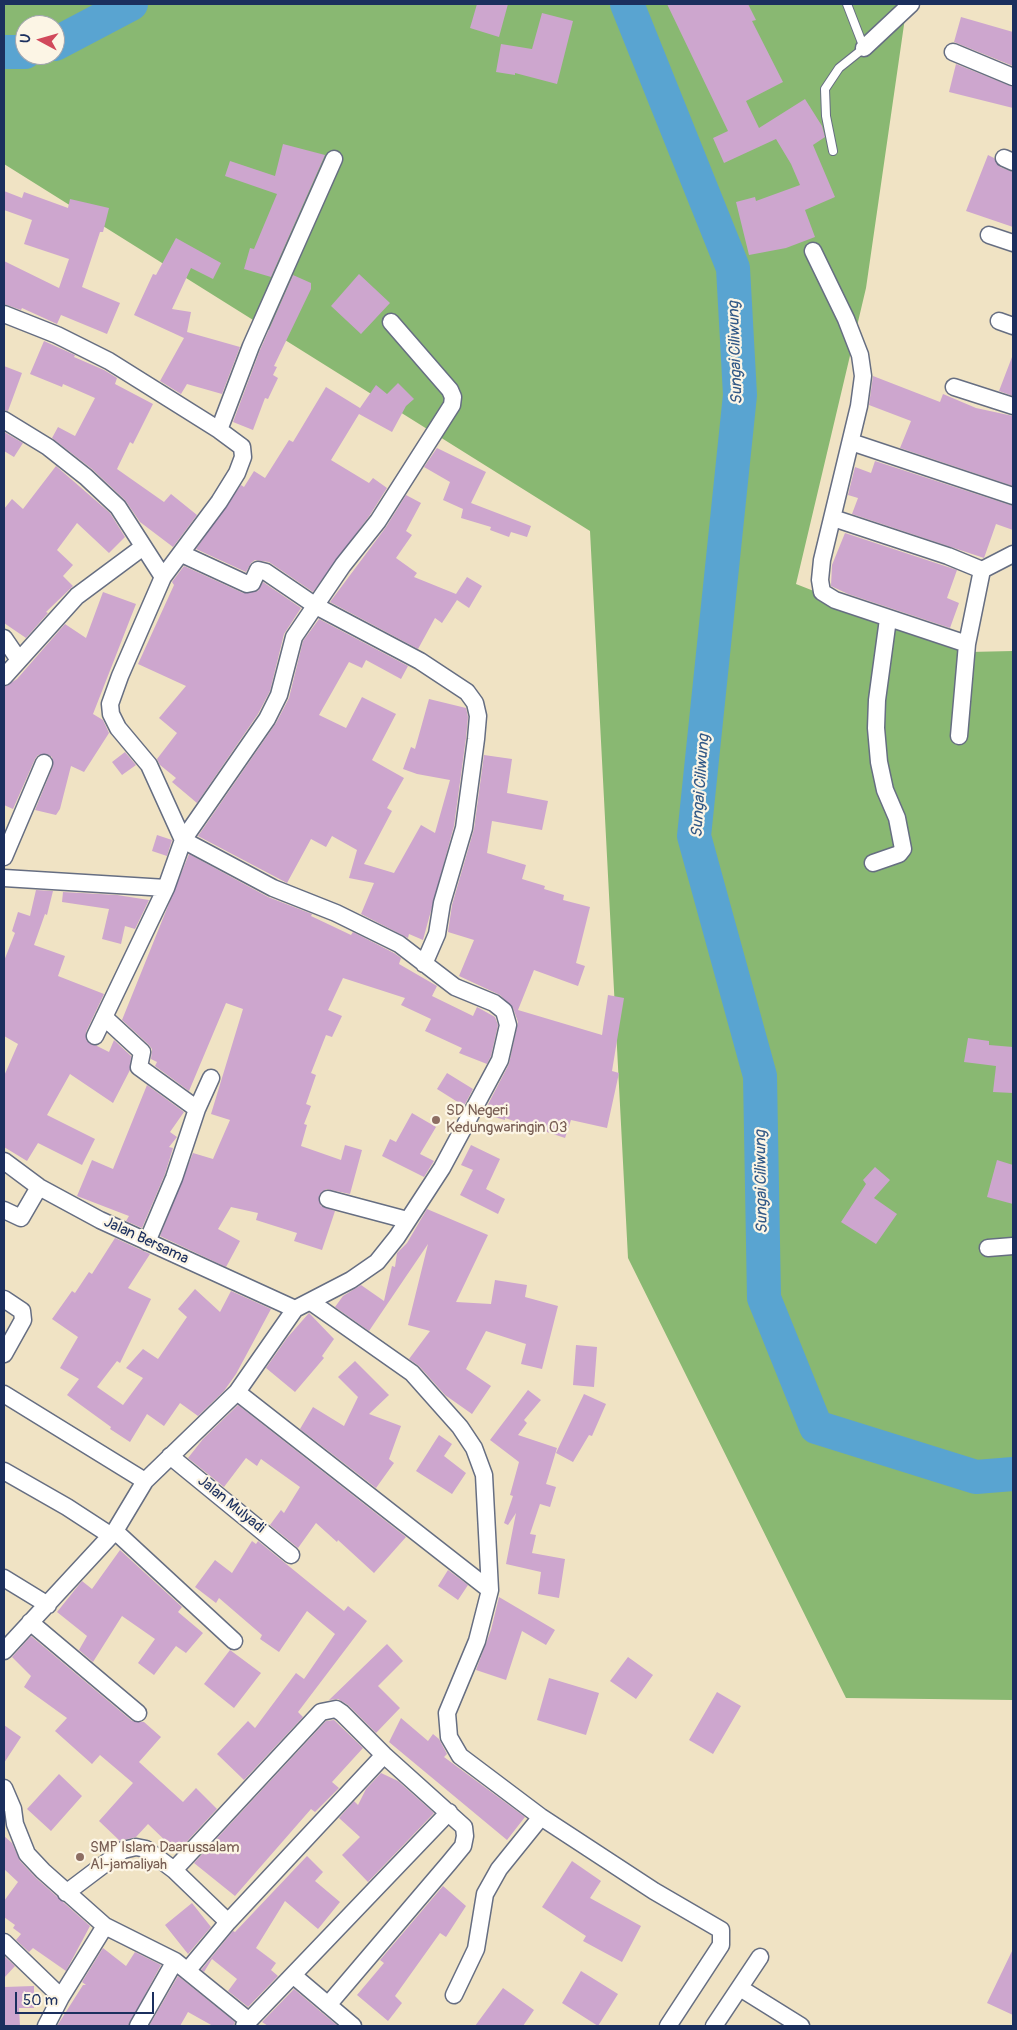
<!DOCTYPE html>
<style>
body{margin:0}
#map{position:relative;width:1017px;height:2030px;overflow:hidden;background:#f0e3c4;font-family:Pangolin,sans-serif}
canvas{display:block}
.frame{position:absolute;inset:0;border:5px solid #1b2f5e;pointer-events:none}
.north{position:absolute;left:15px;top:15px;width:50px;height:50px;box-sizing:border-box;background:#fcf5e5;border:1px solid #a2a6af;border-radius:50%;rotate:276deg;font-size:14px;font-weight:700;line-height:20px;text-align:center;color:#1b2f5e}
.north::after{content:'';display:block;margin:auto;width:18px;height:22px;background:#d1495b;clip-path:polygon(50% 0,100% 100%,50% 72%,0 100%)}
.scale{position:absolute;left:15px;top:1992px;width:139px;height:22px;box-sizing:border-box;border:2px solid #1b2f5e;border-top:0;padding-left:6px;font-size:15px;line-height:18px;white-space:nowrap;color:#1b2f5e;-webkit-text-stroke:4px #fcf5e5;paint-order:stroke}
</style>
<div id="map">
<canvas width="1017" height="2030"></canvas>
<div class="frame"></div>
<div class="north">U</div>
<div class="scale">50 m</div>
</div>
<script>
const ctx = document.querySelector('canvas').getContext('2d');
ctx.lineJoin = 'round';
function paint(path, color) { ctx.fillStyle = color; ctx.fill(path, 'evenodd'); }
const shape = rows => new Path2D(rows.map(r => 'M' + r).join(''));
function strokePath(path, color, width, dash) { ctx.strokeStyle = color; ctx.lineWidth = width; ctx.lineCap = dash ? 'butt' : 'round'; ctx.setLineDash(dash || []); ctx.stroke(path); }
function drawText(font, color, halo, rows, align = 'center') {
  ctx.font = font + ' Pangolin,sans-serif'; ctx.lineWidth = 4.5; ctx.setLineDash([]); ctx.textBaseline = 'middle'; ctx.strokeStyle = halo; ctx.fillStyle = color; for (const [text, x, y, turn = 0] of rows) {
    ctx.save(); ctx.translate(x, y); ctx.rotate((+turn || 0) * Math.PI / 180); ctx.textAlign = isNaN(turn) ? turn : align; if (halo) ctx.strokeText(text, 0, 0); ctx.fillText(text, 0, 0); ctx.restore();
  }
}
paint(shape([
 [4,4,907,4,866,288,796,584,969,652,1013,651,1013,1700,846,1698,628,1258,590,531,4,164],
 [25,25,55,25,55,55,25,55]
]), '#89b872');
strokePath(shape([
 [627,4,733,268,740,395,694,836,760,1076,764,1298,816,1427,976,1477,1013,1474],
 [55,44,131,4],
 [4,52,25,52]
]), '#59a4d1', 34);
paint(shape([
 [477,4,508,4,499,37,470,28],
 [667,4,748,4,756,20,752,21,783,82,746,101,759,128,805,99,822,126,825,137,813,145,835,197,805,210,815,237,786,248,749,255,736,202,755,197,756,201,800,185,791,164,776,139,724,163,713,138,728,131],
 [542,13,573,21,557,84,515,73,515,75,496,72,501,44,532,49],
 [961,17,1013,32,1013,66,954,42],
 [956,64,1013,87,1013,108,949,92],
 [283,144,325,155,271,277,244,269,250,248,254,249,277,194,225,176,230,161,275,176],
 [988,155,994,158,1000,167,1013,172,1013,227,966,211],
 [4,191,22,198,24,192,68,208,70,199,109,208,103,232,100,232,82,287,120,303,107,334,61,315,57,324,22,308,21,310,4,304,4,261,59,288,69,259,24,244,32,220,4,210],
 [176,238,221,263,213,279,191,268,172,309,191,312,187,332,240,347,222,394,187,384,181,394,160,381,184,338,134,315,153,274,156,275],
 [359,274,390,303,361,334,331,306],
 [293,275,311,283,311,289,274,366,277,367,273,375,278,378,268,399,265,398,253,430,233,422,260,350],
 [44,341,75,355,74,357,104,370,117,378,115,384,153,404,133,444,130,442,117,469,164,502,171,494,197,515,173,547,140,522,125,500,92,469,52,438,58,427,75,436,95,398,63,384,62,387,30,374],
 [1012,357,1013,357,1013,396,999,391],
 [4,366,22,373,8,411,4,410],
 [873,376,940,402,943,394,976,408,1013,416,1013,486,900,448,911,421,869,405],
 [398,383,414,399,406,406,392,432,359,414,331,460,369,483,373,478,387,488,370,515,313,592,269,562,255,560,251,563,246,572,196,549,241,485,244,487,254,471,265,478,289,440,293,442,326,387,360,408,376,385,387,394],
 [4,432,23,443,14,457,4,451],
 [437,448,486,472,471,503,531,526,527,537,511,532,509,537,490,530,491,527,461,518,463,509,443,500,450,482,424,467],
 [875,461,1013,506,1013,530,996,524,984,558,852,514,858,498,848,495,855,467,871,473],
 [56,466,110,513,125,537,109,553,77,523,57,550,73,565,63,576,73,586,46,612,48,613,26,638,4,623,4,509,12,499,23,509],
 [406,495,421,503,406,531,412,535,396,558,417,573,414,577,456,594,467,577,482,586,469,608,457,600,442,623,435,618,418,649,330,602,386,527],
 [845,533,957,570,947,598,959,603,950,628,848,594,831,586,832,565],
 [184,566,243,593,258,591,263,582,301,608,284,634,270,691,258,714,197,803,172,782,176,778,160,765,157,759,177,733,159,718,186,686,138,664,174,585,172,582],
 [103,592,136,604,93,714,103,720,109,733,84,772,71,766,60,809,56,815,35,810,53,766,52,757,47,754,38,755,35,759,13,809,4,805,4,687,17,679,65,624,86,638],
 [319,619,408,666,401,679,366,660,362,668,349,662,319,715,346,728,362,697,396,714,372,760,404,778,387,808,392,811,364,864,394,873,421,825,435,833,450,780,417,774,403,769,411,747,415,749,429,699,466,708,468,717,466,738,454,826,423,940,409,934,408,938,361,914,374,883,349,878,357,850,332,836,326,847,311,839,287,883,198,836,276,723,289,698,303,641],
 [125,752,136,765,122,775,112,762],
 [484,755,512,759,507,793,548,801,542,830,492,821,487,853,526,865,522,879,545,886,544,889,564,895,563,900,590,907,576,963,585,966,578,986,534,970,518,1010,602,1035,608,995,624,998,612,1071,619,1073,607,1128,571,1120,565,1138,505,1118,505,1120,483,1114,509,1064,518,1022,513,1008,500,995,459,976,474,940,448,932,452,905,474,829],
 [157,835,172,840,167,856,152,851],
 [189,854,268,897,312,914,311,916,351,935,353,932,394,953,401,958,399,964,437,986,432,996,473,1016,477,1007,495,1017,498,1025,491,1056,487,1064,459,1053,462,1048,425,1031,431,1019,401,1005,405,998,343,978,328,1010,342,1016,332,1037,326,1035,311,1073,316,1075,306,1104,311,1106,304,1124,307,1125,301,1146,341,1160,345,1145,362,1150,350,1194,326,1189,319,1196,321,1206,335,1211,322,1250,294,1241,297,1233,256,1220,258,1213,231,1207,218,1229,240,1241,226,1267,160,1236,193,1153,213,1159,230,1120,211,1114,243,1009,226,1003,189,1091,155,1066,157,1062,151,1059,152,1049,149,1045,122,1020],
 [36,890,53,891,47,915,45,914,34,945,65,956,58,976,104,994,86,1032,87,1041,109,1052,114,1040,131,1056,130,1070,113,1103,70,1074,47,1115,95,1139,82,1165,38,1143,27,1161,4,1147,4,1076,18,1044,4,1036,4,961,15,933,12,931,18,912,30,916],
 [63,892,117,895,149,900,135,929,125,926,121,944,102,939,109,909,62,902],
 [968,1038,989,1041,989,1045,1013,1047,1013,1093,993,1092,996,1066,964,1062],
 [447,1073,473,1089,464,1106,437,1089],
 [147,1085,184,1112,170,1132,177,1137,169,1147,173,1148,165,1174,142,1228,126,1221,129,1216,77,1196,92,1160,113,1169],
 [412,1113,436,1127,420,1154,434,1161,424,1177,382,1156,390,1139,396,1142],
 [471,1145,500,1159,486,1189,505,1199,498,1214,460,1195,473,1170,461,1165],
 [997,1160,1013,1165,1013,1204,987,1197],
 [875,1167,890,1180,874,1198,897,1214,876,1244,841,1222,866,1184,863,1180],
 [427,1209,488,1235,456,1302,491,1304,495,1280,527,1285,525,1297,558,1306,542,1369,521,1364,526,1344,486,1331,466,1369,491,1386,472,1414,445,1395,419,1366,409,1359,430,1331,408,1325,428,1244,369,1331,335,1307,343,1296,361,1285,384,1301,392,1266,395,1267,397,1253,407,1243],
 [115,1238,150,1254,128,1288,151,1299,120,1363,117,1361,97,1387,123,1405,143,1378,126,1368,143,1349,158,1359,187,1317,178,1309,195,1289,220,1312,231,1291,271,1309,236,1374,224,1391,198,1416,180,1403,164,1426,147,1414,130,1442,110,1429,111,1427,67,1395,79,1379,60,1368,78,1337,52,1319,72,1291,75,1293,89,1272,92,1274],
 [309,1313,334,1339,322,1356,324,1358,295,1392,266,1368,287,1338],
 [576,1345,597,1347,594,1387,573,1385],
 [355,1361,389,1395,369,1414,401,1426,389,1459,394,1463,376,1488,300,1429,313,1407,344,1426,358,1397,338,1377],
 [528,1390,541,1400,524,1420,527,1423,518,1435,557,1448,546,1484,556,1487,550,1507,540,1504,530,1534,536,1535,532,1553,565,1559,559,1598,538,1594,541,1572,506,1564,516,1513,508,1525,504,1523,513,1496,510,1495,519,1462,490,1440],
 [584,1394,606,1404,592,1436,589,1435,573,1462,556,1453],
 [238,1405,406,1537,374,1573,338,1540,337,1542,316,1523,298,1548,270,1525,281,1510,284,1513,300,1487,261,1459,257,1466,246,1458,224,1487,188,1458,203,1439],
 [439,1435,452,1444,444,1456,466,1473,452,1494,416,1471],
 [252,1541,256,1544,258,1541,344,1611,348,1606,367,1621,298,1712,303,1717,244,1780,217,1754,248,1721,255,1728,296,1673,304,1679,335,1634,307,1611,279,1652,260,1639,262,1635,219,1598,216,1603,195,1587,215,1560,232,1573],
 [120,1550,182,1607,178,1612,203,1633,186,1653,176,1646,154,1675,138,1663,155,1639,122,1616,93,1662,79,1650,87,1636,57,1612,82,1581,92,1589],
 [448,1570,468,1585,458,1600,438,1586],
 [499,1597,555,1630,546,1645,522,1631,506,1680,476,1670,491,1630],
 [31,1636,132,1721,144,1722,161,1737,139,1762,183,1802,196,1788,217,1809,179,1850,174,1846,173,1848,148,1824,136,1837,120,1841,99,1821,133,1783,100,1755,92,1764,55,1731,67,1718,24,1687,31,1676,12,1657],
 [387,1644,403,1661,378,1686,400,1708,376,1733,348,1705,338,1699,329,1700],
 [230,1650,261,1673,234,1708,204,1684],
 [628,1657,653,1675,636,1699,610,1681],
 [549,1678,599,1693,586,1735,537,1720],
 [717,1692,741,1706,713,1754,689,1740],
 [401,1718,428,1741,433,1734,439,1739,447,1754,444,1757,525,1817,507,1840,389,1742],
 [334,1720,363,1748,332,1782,339,1788,315,1812,311,1809,235,1896,194,1863,326,1721],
 [4,1725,21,1737,4,1763],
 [381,1773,398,1781,434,1813,368,1882,342,1855,360,1837,339,1818,354,1801,358,1805,366,1789],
 [59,1774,82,1796,51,1831,27,1809],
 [4,1836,12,1843,20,1861,36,1878,90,1926,66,1971,33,1948,29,1952,16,1940,21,1934,13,1928,15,1925,4,1917,4,1901,18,1882,4,1869],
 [307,1856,323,1872,315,1881,340,1902,318,1929,285,1901,256,1948,276,1963,271,1970,278,1976,248,2007,228,1991,237,1979,212,1959,204,1972,201,1970,233,1931,235,1932],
 [572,1861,601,1881,590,1898,641,1926,622,1962,583,1941,586,1936,542,1907],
 [443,1886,466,1906,446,1937,440,1933,395,1996,402,2003,388,2021,357,1995,384,1963,380,1960],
 [192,1903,211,1927,188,1954,165,1925],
 [103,1948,126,1966,135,1952,161,1965,128,2026,57,2026,83,1985,86,1985,82,1982],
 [1013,1949,1013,2015,987,2003],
 [4,1956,15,1966,4,1978],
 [581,1971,618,1994,598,2026,562,2003],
 [178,1976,235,2022,233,2026,213,2026,188,2012,180,2026,149,2026],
 [34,1986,34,2008,19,2008,20,2026,4,2026,4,1987],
 [503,1988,534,2010,523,2026,475,2026],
 [294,1989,321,2012,338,2026,268,2026,262,2022]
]), '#cda6ce');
const lane = shape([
 [833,151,826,116,825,89,839,68,864,48,847,4]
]);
const street = shape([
 [864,48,911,4],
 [953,52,1013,77],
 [1004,158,1013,162],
 [989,235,1013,243],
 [813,251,846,319,860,355,863,376,859,406,822,560,820,580,822,592,835,600,967,644],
 [4,314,57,335,109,361,219,430,242,447,243,457,237,473,219,502,163,577,120,676,110,704,111,714,118,728,149,765,183,840,273,888,336,913,399,944,455,987,494,1003,504,1011,508,1025,500,1060,442,1168,397,1237,377,1262,351,1280,295,1309,237,1392,145,1481,115,1531,4,1651],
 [999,321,1013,326],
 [954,387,1013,406],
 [4,420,48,447,86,477,118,507,163,577],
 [219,430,251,346,334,159],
 [851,442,1013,496],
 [833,518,948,556,982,570,1013,554],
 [182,554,247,584,252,583,258,570,266,572,316,606,420,661,467,692,475,703,478,716,476,739,464,828,442,903,437,934,424,964],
 [4,638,19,660],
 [4,677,77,596,143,547],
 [959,736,967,644,982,570],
 [4,857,44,763],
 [873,863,899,854,903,849,897,818,885,790,879,762,876,728,877,700,888,619],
 [4,878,166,888],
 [104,1017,142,1052,139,1067,197,1109],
 [95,1036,166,888,183,840,267,719,279,695,294,637,343,565,378,521,452,405,453,397,450,390,391,322],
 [4,1161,39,1187,100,1220,295,1309],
 [328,1199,407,1220],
 [4,1210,21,1218,39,1187],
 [147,1242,174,1178,197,1109,211,1078],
 [988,1248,1013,1246],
 [4,1299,22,1311,23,1320,4,1354],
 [311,1302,412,1373,460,1427,474,1448,484,1475,490,1590,477,1641,447,1713,449,1737,460,1756,541,1817,654,1891,721,1930,721,1945,668,2026],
 [237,1392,490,1590],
 [4,1394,145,1481],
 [170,1456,291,1555],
 [4,1471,67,1507,110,1535],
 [115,1531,234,1641],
 [4,1578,48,1605],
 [30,1622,138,1713],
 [4,1788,13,1809,15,1824,27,1854,43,1871,105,1926,175,1961,249,2021],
 [174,1870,321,1712,336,1709,342,1713,384,1755,464,1827,465,1836,463,1846,449,1863,328,2005],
 [66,1893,123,1850,136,1847,146,1849,174,1870,228,1922],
 [4,1942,61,1997],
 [188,1970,228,1922,384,1755],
 [294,1976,353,2026],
 [740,1988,801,2026],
 [454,1995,476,1949,485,1894,499,1869,541,1817],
 [46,2026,61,1997,105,1926],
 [138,2026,175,1961],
 [244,2026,449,1812],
 [714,2026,760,1957]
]);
strokePath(lane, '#666e82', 10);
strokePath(street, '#666e82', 19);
strokePath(lane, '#fff', 8);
strokePath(street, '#fff', 16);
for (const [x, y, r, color] of [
 [436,1120,5,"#8d6e63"],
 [80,1857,5,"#8d6e63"]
]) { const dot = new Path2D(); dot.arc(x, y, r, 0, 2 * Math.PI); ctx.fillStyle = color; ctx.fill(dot); strokePath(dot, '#fcf5e5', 2); }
drawText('15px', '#785e54', '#fcf5e5', [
 ["SD Negeri",446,1111],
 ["Kedungwaringin 03",446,1128],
 ["SMP Islam Daarussalam",90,1848],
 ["Al-jamaliyah",90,1865]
], 'left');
drawText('15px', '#1b2f5e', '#fcf5e5', [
 ["Jalan Bersama",146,1241,25],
 ["Jalan Mulyadi",231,1505,39]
]);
drawText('italic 16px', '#315886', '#fcf5e5', [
 ["Sungai Ciliwung",736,353,-92],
 ["Sungai Ciliwung",701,786,-86],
 ["Sungai Ciliwung",762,1182,-91]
]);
</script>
